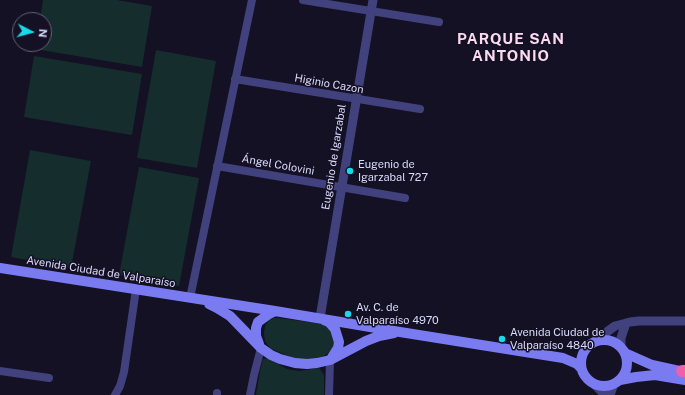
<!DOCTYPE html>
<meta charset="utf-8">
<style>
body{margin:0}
#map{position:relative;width:685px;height:395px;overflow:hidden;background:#141124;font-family:"Public Sans",sans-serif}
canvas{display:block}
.north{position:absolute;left:12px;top:12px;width:40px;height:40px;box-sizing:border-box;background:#141124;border:1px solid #64617a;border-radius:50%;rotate:96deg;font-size:11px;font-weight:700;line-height:16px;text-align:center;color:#dbd9fb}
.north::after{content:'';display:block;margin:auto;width:14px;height:18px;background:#19d9e6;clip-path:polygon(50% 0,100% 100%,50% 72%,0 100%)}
</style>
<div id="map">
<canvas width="685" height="395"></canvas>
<div class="north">N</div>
</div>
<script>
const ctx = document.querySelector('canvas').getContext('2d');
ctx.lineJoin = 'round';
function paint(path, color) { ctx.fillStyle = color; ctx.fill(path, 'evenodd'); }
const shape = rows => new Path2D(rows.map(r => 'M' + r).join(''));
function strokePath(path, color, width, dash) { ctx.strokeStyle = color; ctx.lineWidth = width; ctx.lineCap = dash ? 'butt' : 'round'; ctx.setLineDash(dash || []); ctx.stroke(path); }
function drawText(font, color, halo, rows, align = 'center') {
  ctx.font = font + ' "Public Sans",sans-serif'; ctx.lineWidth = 3; ctx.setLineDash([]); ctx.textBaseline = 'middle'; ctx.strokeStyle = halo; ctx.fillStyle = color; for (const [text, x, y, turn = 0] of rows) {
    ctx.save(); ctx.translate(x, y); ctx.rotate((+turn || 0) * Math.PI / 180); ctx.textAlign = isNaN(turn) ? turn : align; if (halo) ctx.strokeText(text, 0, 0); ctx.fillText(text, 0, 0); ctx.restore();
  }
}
paint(shape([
 [43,0,117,0,152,6,142,67,35,49,36,44,44,44,44,20,40,20],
 [156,50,216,61,197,168,137,158],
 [34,56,142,74,132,135,24,117],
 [30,150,91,161,71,268,11,257],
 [139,167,199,178,179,286,119,275],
 [273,318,279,318,322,324,327,326,331,330,335,338,334,345,331,350,327,354,319,358,307,359,298,359,288,356,274,350,270,348,265,341,264,333,265,326,269,320],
 [267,358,287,369,299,371,319,368,324,375,324,395,256,395,260,371,263,359]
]), '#152d2c');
strokePath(shape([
 [303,0,439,22],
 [235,79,420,109],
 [217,166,405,198],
 [190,298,252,0],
 [0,371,49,378],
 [115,395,120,386,124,372,136,289],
 [217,395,217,393],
 [250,395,254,375,261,348],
 [329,395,330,360]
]), '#41417e', 8);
strokePath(shape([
 [320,318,373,0],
 [601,339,608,331,615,326,630,322,639,321,685,321],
 [621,347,621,338,626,323],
 [593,383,605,395],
 [610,395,614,384]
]), '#41417e', 9);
strokePath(shape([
 [0,268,275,311,400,332,563,358,577,364,581,368],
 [209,304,217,308,230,316,261,348,271,355,280,359,295,363,307,364,317,363,330,360,366,341,379,336,394,333],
 [324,320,329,322,335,329,339,342,338,348,331,359],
 '581 363a23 23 0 1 1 46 0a23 23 0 1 1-46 0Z',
 [259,344,256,336,256,328,258,322,269,314,275,311],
 [625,353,652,365,685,372],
 [620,380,636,377,655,375,685,380]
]), '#7a7bf1', 10);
strokePath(shape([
 [682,371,685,371]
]), '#ee60aa', 12);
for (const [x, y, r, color] of [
 [350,171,4,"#19d9e6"],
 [348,314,4,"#19d9e6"],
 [502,339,4,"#19d9e6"]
]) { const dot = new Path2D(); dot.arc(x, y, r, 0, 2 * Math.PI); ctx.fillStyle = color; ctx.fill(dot); strokePath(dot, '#141124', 1.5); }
drawText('11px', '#dbd9fb', '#141124', [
 ["Higinio Cazon",329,84,10],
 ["Eugenio de Igarzabal",334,157,-81],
 ["Ángel Colovini",278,165,10],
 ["Avenida Ciudad de Valparaíso",101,272,9]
]);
drawText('11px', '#dbd9fb', '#141124', [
 ["Eugenio de",358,165],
 ["Igarzabal 727",358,178],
 ["Av. C. de",356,308],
 ["Valparaíso 4970",356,321],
 ["Avenida Ciudad de",510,333],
 ["Valparaíso 4840",510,346]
], 'left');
ctx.letterSpacing = '1px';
drawText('bold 15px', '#fbdaf0', '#141124', [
 ["PARQUE SAN",511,39],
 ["ANTONIO",511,56]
]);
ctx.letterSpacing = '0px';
</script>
